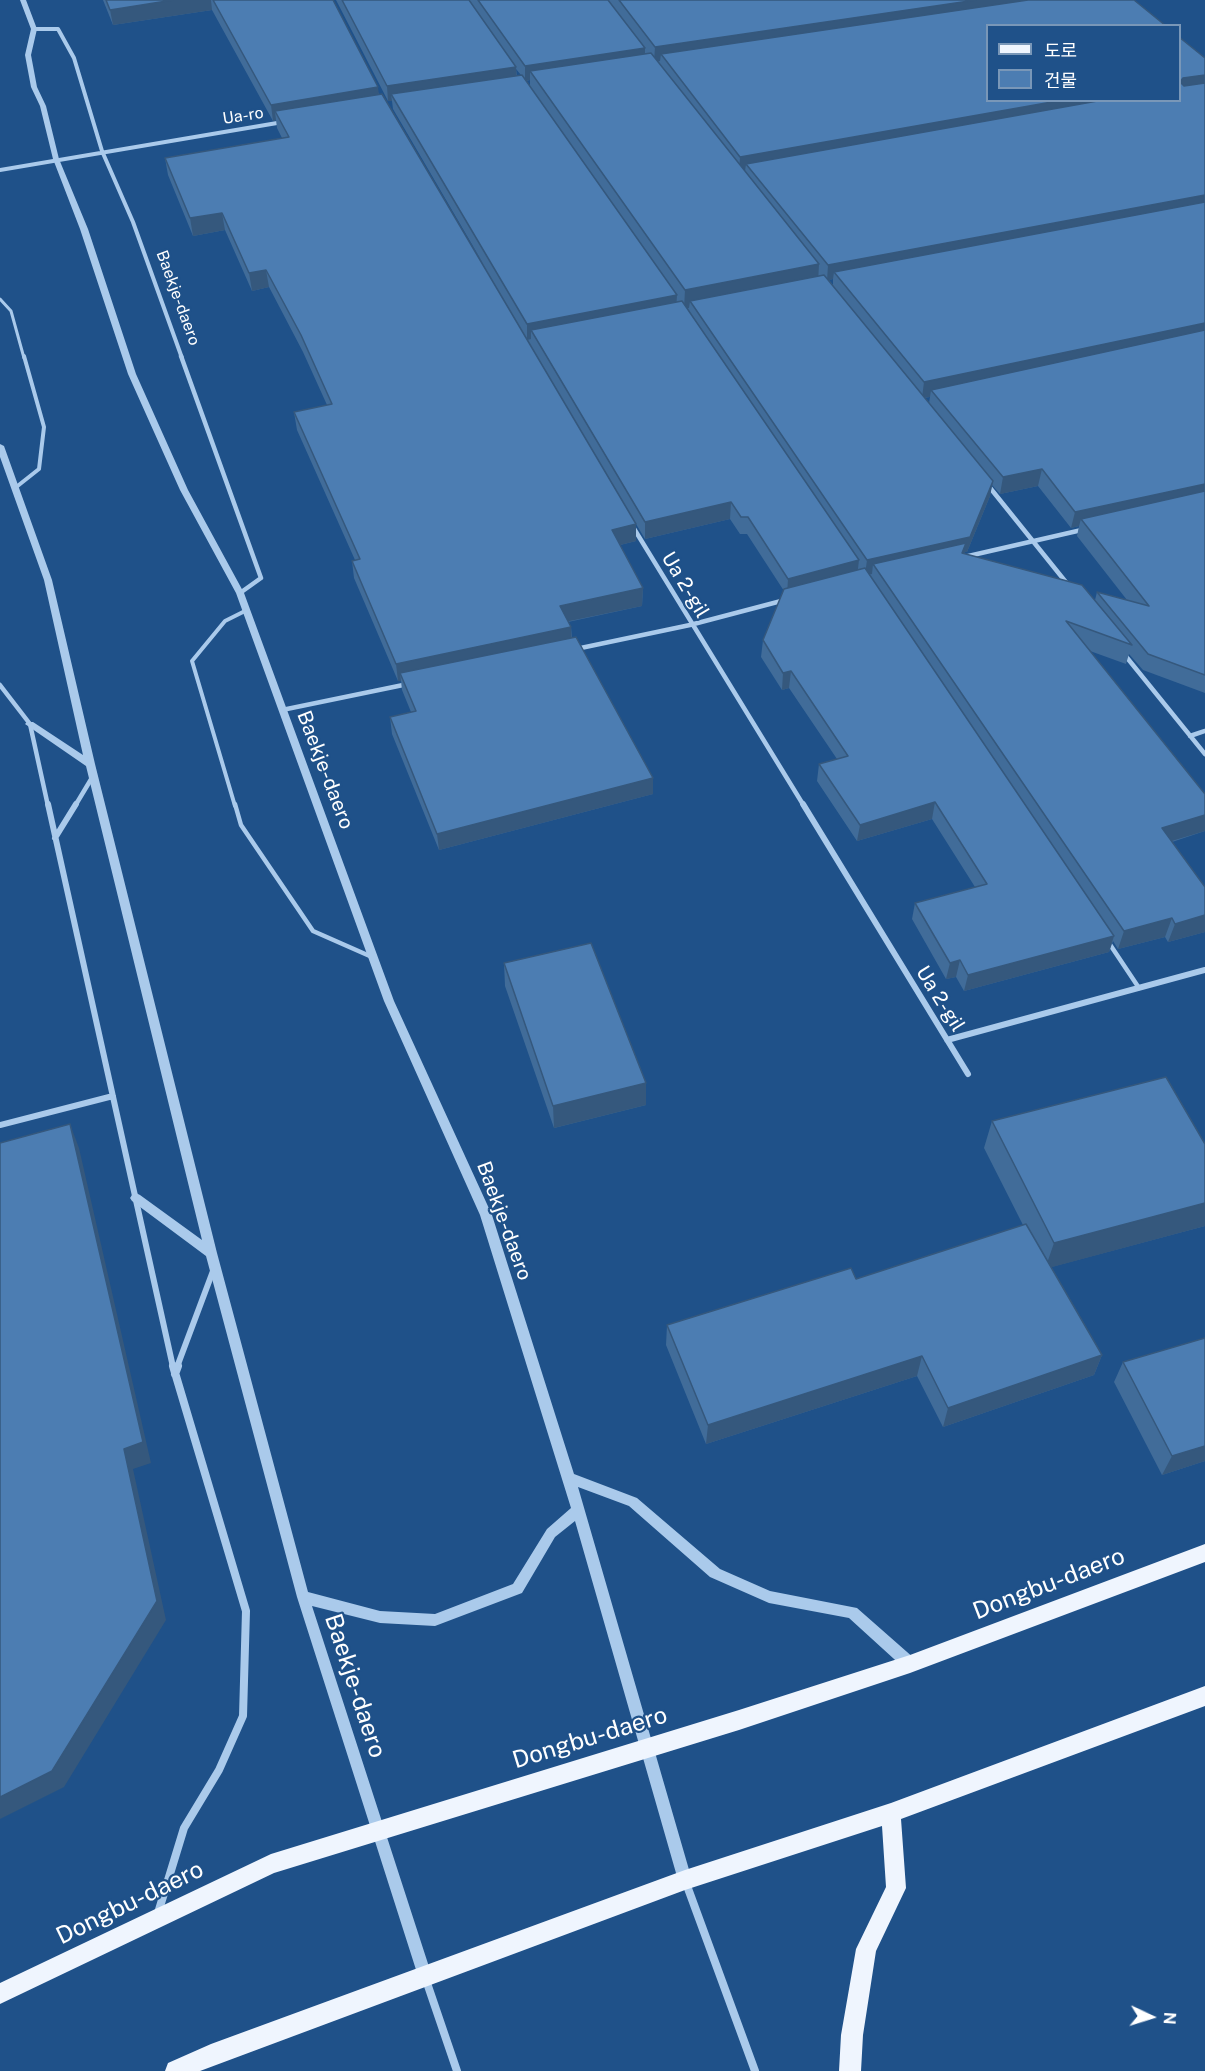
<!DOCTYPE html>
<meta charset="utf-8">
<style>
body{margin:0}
#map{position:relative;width:1205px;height:2071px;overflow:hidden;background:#1f5189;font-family:"Public Sans","Noto Sans KR",sans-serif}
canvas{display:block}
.legend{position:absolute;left:986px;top:24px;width:195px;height:78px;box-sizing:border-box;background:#1f5189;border:2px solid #7997b8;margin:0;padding:8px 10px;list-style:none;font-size:18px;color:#fff}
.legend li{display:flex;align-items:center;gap:12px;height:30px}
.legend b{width:30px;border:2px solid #7997b8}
.north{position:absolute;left:1121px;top:1987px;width:60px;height:60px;-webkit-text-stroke:4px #1f5189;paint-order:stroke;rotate:94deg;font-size:16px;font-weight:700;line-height:24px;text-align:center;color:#fff}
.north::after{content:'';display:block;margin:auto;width:21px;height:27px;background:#fff;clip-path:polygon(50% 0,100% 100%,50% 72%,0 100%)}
</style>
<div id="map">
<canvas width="1205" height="2071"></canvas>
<ul class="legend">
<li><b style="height:8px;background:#eff5fe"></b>도로</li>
<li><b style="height:16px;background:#4c7db2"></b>건물</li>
</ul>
<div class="north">N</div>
</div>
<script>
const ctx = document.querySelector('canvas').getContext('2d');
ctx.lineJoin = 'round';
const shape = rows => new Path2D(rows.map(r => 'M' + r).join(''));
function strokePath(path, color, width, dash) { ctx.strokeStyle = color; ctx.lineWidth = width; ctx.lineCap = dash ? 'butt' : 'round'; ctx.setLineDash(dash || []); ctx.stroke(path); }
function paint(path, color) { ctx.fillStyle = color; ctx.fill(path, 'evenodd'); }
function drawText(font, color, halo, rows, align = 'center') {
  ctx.font = font + ' "Public Sans",sans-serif'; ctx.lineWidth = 4.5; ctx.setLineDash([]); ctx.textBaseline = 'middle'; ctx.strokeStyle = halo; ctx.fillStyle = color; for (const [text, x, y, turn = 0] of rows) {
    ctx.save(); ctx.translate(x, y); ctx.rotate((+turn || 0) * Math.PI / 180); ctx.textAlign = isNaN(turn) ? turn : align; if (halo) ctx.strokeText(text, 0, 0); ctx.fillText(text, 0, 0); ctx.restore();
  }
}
strokePath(shape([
 [0,299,11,311,24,358]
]), '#aacaeb', 3);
strokePath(shape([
 [15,488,39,469,44,427,24,356],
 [235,806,192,661,225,621,247,610]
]), '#aacaeb', 4);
strokePath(shape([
 [235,804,241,825,313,931,372,957],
 [1109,943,1139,988]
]), '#aacaeb', 4.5);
strokePath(shape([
 [34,29,58,29,74,58,102,151,133,222,182,358],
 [0,170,283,122]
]), '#aacaeb', 4);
strokePath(shape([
 [181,356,261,578,240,593],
 [987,484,1069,586],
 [633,527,804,806],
 [964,557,1086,529],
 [576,649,690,625,785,600],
 [1124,654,1205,754],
 [0,685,30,724,48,806],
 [282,710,408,684],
 [1190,736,1205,731],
 [75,806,93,776]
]), '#aacaeb', 4.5);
strokePath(shape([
 [48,804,173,1367],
 [803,804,968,1074],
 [55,838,76,804],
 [947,1040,1205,970],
 [0,1125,113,1096],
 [177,1367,213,1271]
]), '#aacaeb', 6);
strokePath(shape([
 [175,1374,178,1366],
 [686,1883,755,2071],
 [158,1913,184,1828,219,1770,243,1716,246,1611,173,1366],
 [426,1980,457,2071]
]), '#aacaeb', 8);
paint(shape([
 [20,0,26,0,37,29,31,55,37,87,46,106,59,159,88,229,136,374,188,490,244,593,394,1001,492,1215,574,1474,637,1498,720,1569,770,1591,857,1608,915,1659,917,1664,915,1669,910,1671,905,1669,849,1618,769,1603,710,1577,629,1506,578,1487,692,1880,690,1885,685,1887,680,1885,678,1880,575,1521,555,1537,522,1593,435,1626,380,1623,312,1606,432,1976,430,1981,425,1983,420,1981,418,1976,297,1597,206,1256,132,1201,130,1198,132,1195,136,1193,140,1195,202,1240,86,766,25,724,27,722,33,722,83,755,44,580,0,457,0,444,4,446,52,580,95,764,217,1253,308,1592,380,1611,435,1614,513,1584,547,1529,571,1508,480,1215,384,1001,236,593,180,490,128,374,80,229,53,159,40,106,31,87,25,55,31,29,20,0]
]), '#aacaeb');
paint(shape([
 [1205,1544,1205,1562,910,1673,739,1730,274,1873,0,2004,0,1983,271,1854,739,1710,910,1655,1205,1544],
 [1205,1686,1205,1706,901,1819,906,1888,876,1951,863,2035,861,2071,839,2071,841,2035,856,1949,886,1887,882,1826,685,1890,200,2071,165,2071,168,2063,211,2044,685,1870,891,1803,1205,1686]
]), '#eff5fe');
paint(shape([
 [103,0,333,0,379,94,484,265,393,109,392,101,388,101,336,0,1134,0,987,26,1179,100,1205,58,1205,693,1143,670,1129,654,1126,664,1090,651,1205,794,1205,831,1172,842,1205,887,1205,932,1168,942,1165,937,1118,949,1113,941,1109,952,964,991,956,977,946,979,912,919,915,903,975,887,932,819,857,841,817,781,819,764,837,759,789,688,782,690,761,657,763,640,784,591,747,534,740,534,730,519,645,539,636,524,636,541,620,545,643,588,642,606,568,622,571,627,572,637,653,778,653,794,439,850,392,734,390,717,411,712,402,690,401,681,398,681,354,578,352,561,355,560,297,430,294,412,327,405,303,352,269,287,252,291,225,230,193,236,168,175,165,158,282,138,277,128,276,120,273,121,212,10,113,25],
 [516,69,521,75,517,76],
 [530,80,530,87,526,81],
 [833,279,833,285,829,280],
 [930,397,929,403,924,398],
 [992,485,1000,494,1038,486,1071,528,1079,526,1077,536,1127,600,1097,592,1095,600,964,554,965,552,967,552,990,496],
 [504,963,646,1083,646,1105,554,1128,505,986],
 [992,1121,1205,1144,1205,1226,1051,1267,1102,1355,1094,1375,943,1427,917,1376,706,1444,666,1345,667,1325,856,1279,1023,1225,984,1148],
 [1123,1362,1205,1461,1162,1475,1114,1382]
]), '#416c99');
paint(shape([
 [173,0,211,0,212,10,113,25,110,10],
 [976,0,1078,0,661,54,660,61,654,62,655,47],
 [645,48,645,63,530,71,530,80,525,81,525,66],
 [1205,65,1205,87,1179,94,1180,82,1183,78],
 [516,67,517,82,391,94,392,101,388,101,387,86],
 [378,87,380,103,275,111,276,120,273,121,271,105],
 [1063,100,1149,100,746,164,745,171,739,172,740,157],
 [1205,195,1205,210,834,272,833,279,827,281,828,265],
 [222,213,225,230,193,236,190,218],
 [819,264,818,283,690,301,689,308,684,309,685,290],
 [266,270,269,287,252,291,249,273],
 [677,295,676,311,531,330,531,339,527,340,527,324],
 [1205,323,1205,338,931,390,930,397,922,398,924,382],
 [1042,469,1038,486,1000,494,1003,477],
 [993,481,990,496,967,552,965,552,963,562,873,564,872,574,865,575,867,560],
 [1205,484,1205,499,1081,519,1079,526,1071,528,1075,512],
 [731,502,730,519,645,539,645,522],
 [636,524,636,541,612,547,612,530],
 [859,560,857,577,787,595,788,579],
 [643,588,642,606,560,623,560,606],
 [571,627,572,645,400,673,401,681,398,681,396,664],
 [791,671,789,688,782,690,783,673],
 [653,778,653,794,439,850,437,834],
 [935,802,932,819,857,841,860,825],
 [1205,815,1205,831,1155,846,1162,828],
 [1205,915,1205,932,1168,942,1175,924],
 [1172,918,1165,937,1118,949,1124,931],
 [1114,936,1109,952,964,991,968,975],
 [960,960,956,977,946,979,950,963],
 [646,1083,646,1105,554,1128,553,1106],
 [70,1124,79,1148,151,1463,133,1469,166,1620,64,1787,0,1819,0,1797,124,1449],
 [1205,1203,1205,1226,1045,1269,1054,1243],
 [1102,1355,1094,1375,943,1427,948,1408],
 [922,1356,917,1376,706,1444,708,1425],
 [1205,1446,1205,1461,1162,1475,1172,1456]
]), '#35587d');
const building = shape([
 [106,0,173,0,110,10,106,0],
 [213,0,333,0,378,87,271,105,213,0],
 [342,0,469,0,516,67,387,86,342,0],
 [478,0,608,0,645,48,525,66,478,0],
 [619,0,976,0,655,47,619,0],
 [1028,0,1134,0,1166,26,987,26,987,100,1063,100,740,157,661,54,1028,0],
 [1179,37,1205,58,1205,75,1183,78,1180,82,1184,86,1205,83,1205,195,828,265,746,164,1103,100,1179,100,1179,37],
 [651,53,819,264,685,290,530,71,651,53],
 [522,75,677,295,527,324,391,94,522,75],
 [382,94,636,524,612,530,643,588,560,606,571,627,396,664,352,561,360,559,294,412,332,404,301,335,266,270,249,273,222,213,190,218,165,158,289,137,275,111,382,94],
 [1205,202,1205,323,924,382,834,272,1205,202],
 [824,275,993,481,970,537,867,560,690,301,824,275],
 [682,301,859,560,788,579,748,517,741,517,731,502,645,522,531,330,682,301],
 [1205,330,1205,484,1075,512,1042,469,1003,477,931,390,1205,330],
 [1205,491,1205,675,1148,654,1097,592,1149,606,1081,519,1205,491],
 [966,543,962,553,1082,585,1132,645,1066,621,1205,794,1205,815,1162,828,1205,887,1205,915,1175,924,1172,918,1124,931,873,564,966,543],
 [865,568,1114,936,968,975,960,960,950,963,915,903,987,884,935,802,860,825,819,764,848,756,791,671,783,673,763,640,784,589,865,568],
 [576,637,653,778,437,834,390,717,416,711,400,673,576,637],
 [591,943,646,1083,553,1106,504,963,591,943],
 [1166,1077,1205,1144,1205,1203,1054,1243,992,1121,1166,1077],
 [70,1124,143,1442,124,1449,157,1601,52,1771,0,1797,0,1143,70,1124],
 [1026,1224,1102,1355,948,1408,922,1356,708,1425,667,1325,851,1268,856,1279,1026,1224],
 [1205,1338,1205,1446,1172,1456,1123,1362,1205,1338]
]);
paint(building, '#4c7db2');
strokePath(building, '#35587d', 1.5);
drawText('16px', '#fff', '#1f5189', [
 ["Ua-ro",243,116,-9],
 ["Baekje-daero",178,298,70]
]);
drawText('20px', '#fff', '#1f5189', [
 ["Ua 2-gil",685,585,59],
 ["Baekje-daero",325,770,69],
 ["Ua 2-gil",940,999,58],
 ["Baekje-daero",504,1221,70]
]);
drawText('24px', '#fff', '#1f5189', [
 ["Dongbu-daero",1049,1584,-21],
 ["Baekje-daero",355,1686,72],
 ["Dongbu-daero",590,1738,-17],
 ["Dongbu-daero",130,1903,-26]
]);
</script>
